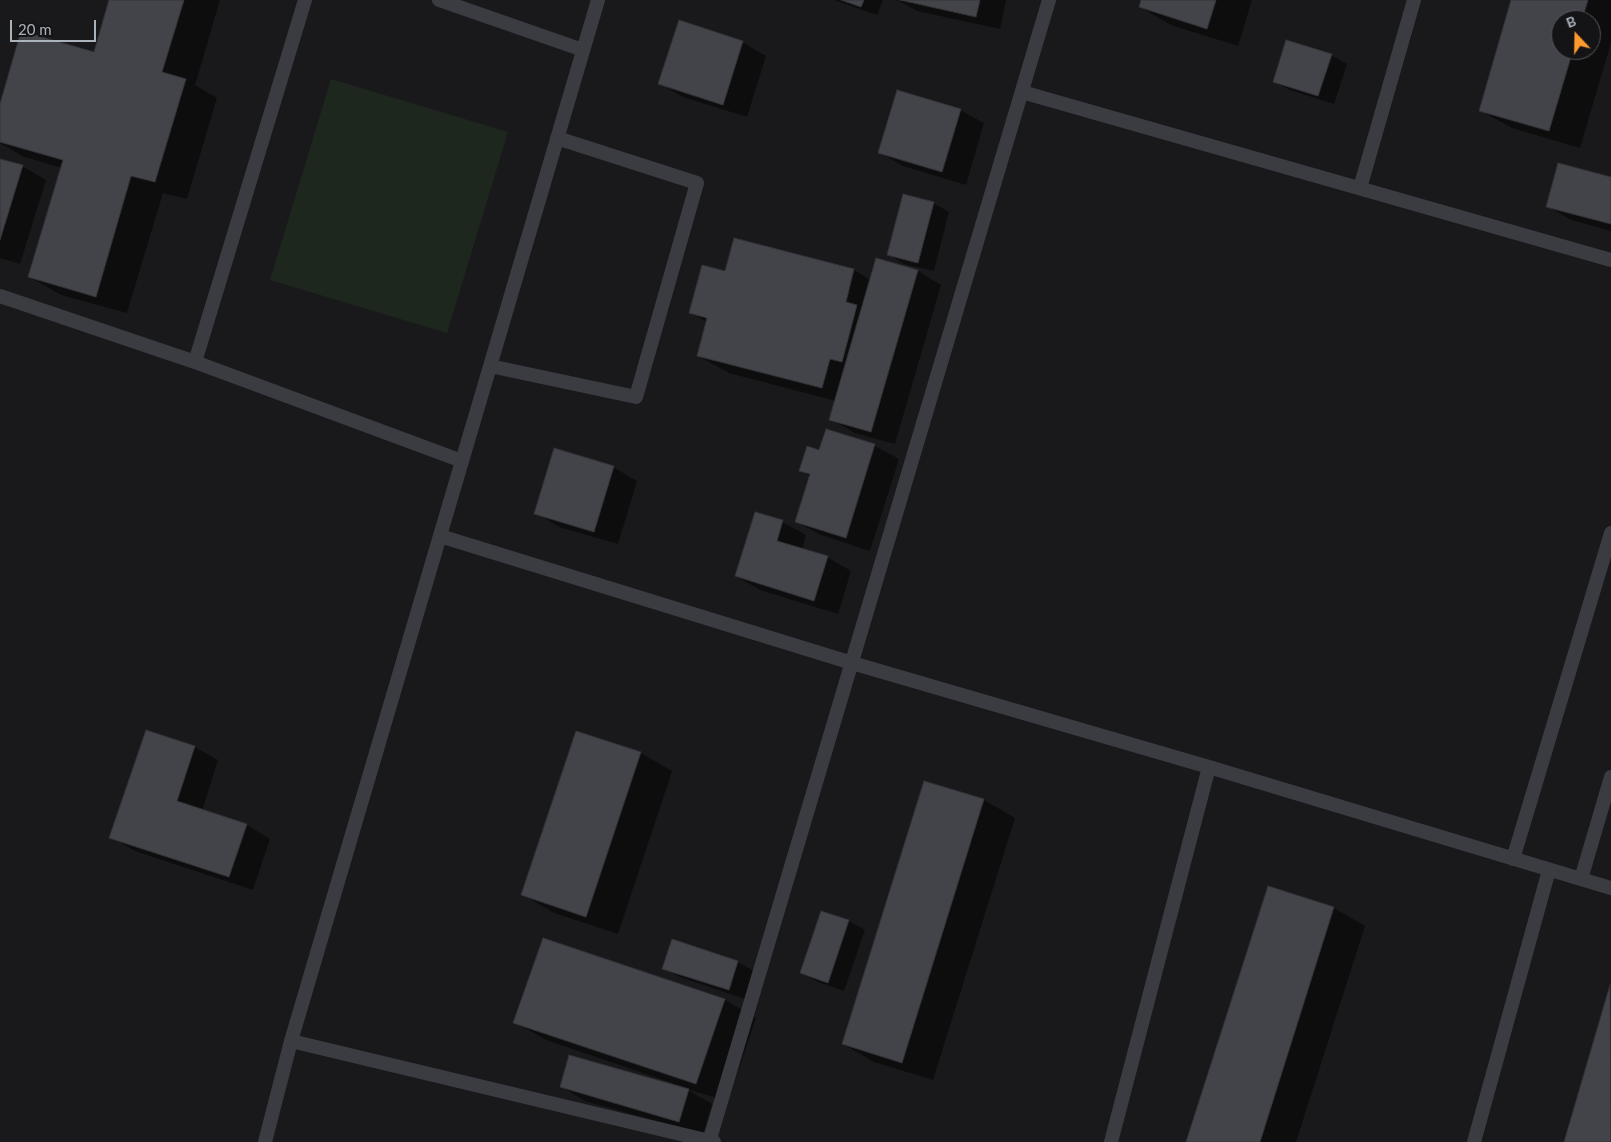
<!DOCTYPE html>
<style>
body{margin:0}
#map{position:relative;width:1611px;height:1142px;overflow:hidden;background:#19191c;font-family:Lato,sans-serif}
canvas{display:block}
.north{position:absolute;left:1551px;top:10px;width:50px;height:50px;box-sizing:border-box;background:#141417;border:1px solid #505359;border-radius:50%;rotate:339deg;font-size:14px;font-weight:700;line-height:20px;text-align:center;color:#aab2bc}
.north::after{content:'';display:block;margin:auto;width:18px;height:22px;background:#ff9a2e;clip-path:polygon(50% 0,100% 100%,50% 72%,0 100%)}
.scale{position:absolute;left:10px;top:20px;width:86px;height:22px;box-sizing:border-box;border:2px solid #aab2bc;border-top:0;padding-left:6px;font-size:15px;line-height:18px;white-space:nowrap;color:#aab2bc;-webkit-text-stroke:4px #141417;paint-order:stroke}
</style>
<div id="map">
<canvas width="1611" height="1142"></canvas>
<div class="north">B</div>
<div class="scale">20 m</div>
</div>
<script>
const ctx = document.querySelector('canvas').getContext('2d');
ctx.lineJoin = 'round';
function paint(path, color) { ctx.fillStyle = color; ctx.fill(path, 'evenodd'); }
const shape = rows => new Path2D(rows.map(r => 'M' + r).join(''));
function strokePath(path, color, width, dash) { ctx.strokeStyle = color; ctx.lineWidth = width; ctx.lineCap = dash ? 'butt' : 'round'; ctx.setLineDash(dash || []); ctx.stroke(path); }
paint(shape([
 [331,79,508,132,447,333,270,280]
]), '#1e271e');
paint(shape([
 [111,0,220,0,195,85,217,98,187,199,163,193,127,313,61,295,30,277,62,168,22,156,0,143,0,108,95,54],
 [834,0,883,0,877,15],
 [897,0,1006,0,1000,29,917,11],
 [1142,0,1252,0,1238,46,1171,25,1140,7],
 [1513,0,1611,0,1611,43,1580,148,1512,128,1481,111],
 [1561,20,1591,20,1591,50,1561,50],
 [742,42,766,56,747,117,683,97,659,83],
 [1331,55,1347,64,1334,104,1290,90,1274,81],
 [960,110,984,123,966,185,903,166,879,152],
 [0,160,22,166,46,180,20,264,0,258],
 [1611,178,1611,231,1571,220,1547,206],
 [933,203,949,212,934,271,904,264,888,254],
 [735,239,854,270,871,280,918,271,941,285,895,444,855,433,831,419,836,401,729,373,698,356,707,322,691,313,726,272],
 [827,431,875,446,899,459,870,551,821,535,797,522,811,477,801,471,820,451],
 [613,467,637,481,618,544,559,527,536,513],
 [782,522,806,535,802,550,827,557,851,571,838,614,760,590,736,576],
 [577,733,641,753,672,771,618,934,554,913,523,895],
 [195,747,218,760,202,811,247,825,270,839,253,890,135,851,111,837],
 [925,782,984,800,1015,818,933,1080,874,1062,843,1044],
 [1268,888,1334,908,1365,926,1296,1142,1188,1142],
 [822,912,849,921,865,930,844,991,818,982,802,973],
 [543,939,725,1000,756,1018,728,1101,686,1089,712,1104,703,1134,585,1101,562,1087,680,1088,681,1086,546,1040,515,1022],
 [673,940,738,962,754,971,745,999,680,977,664,968],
 [1610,986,1611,1142,1565,1142]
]), '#0007');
const building = shape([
 [109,0,184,0,162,72,186,79,155,182,131,176,96,297,28,277,63,160,0,142,0,104,21,31,94,52,109,0],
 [841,0,864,0,861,7,841,0],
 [900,0,980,0,976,17,900,0],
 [1141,0,1216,0,1207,29,1139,7,1141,0],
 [1511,0,1588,0,1582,20,1561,20,1561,50,1573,50,1549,131,1479,111,1511,0],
 [679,20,743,41,723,105,658,84,679,20],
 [1286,40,1332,54,1318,96,1273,82,1286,40],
 [897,90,961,109,942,172,878,153,897,90],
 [0,159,23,165,0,240,0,159],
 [1558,163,1611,177,1611,224,1546,207,1558,163],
 [903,194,934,202,918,263,887,255,903,194],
 [734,238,854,269,846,302,857,305,842,362,830,359,822,388,697,356,707,318,689,313,702,265,725,271,734,238],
 [876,258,918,270,871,432,829,420,876,258],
 [826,429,875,444,846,538,795,522,810,474,799,471,807,446,819,450,826,429],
 [554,448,614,466,594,532,534,514,554,448],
 [755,512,783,520,777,541,828,556,814,601,735,576,755,512],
 [146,730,195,746,177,801,247,824,229,877,109,838,146,730],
 [576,731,641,752,586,917,521,895,576,731],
 [924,781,984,799,902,1063,842,1044,924,781],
 [1268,886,1334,907,1260,1142,1186,1142,1268,886],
 [821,911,849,920,828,983,800,973,821,911],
 [543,938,725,999,696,1084,513,1023,543,938],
 [672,939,738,961,729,990,662,969,672,939],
 [1610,985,1611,1142,1564,1142,1610,985],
 [569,1055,689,1089,679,1122,560,1087,569,1055]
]);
paint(building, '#434449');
strokePath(building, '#333438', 1);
strokePath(shape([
 [305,0,195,362,462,461],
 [439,0,583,50],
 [1022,92,1611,260],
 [1360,188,1414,0],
 [0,296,195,362],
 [490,366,636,397,697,183,557,138],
 [440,536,852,663,1209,767,1611,888],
 [1513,859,1611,533],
 [1581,879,1611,777],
 [291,1041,598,0],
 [265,1142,291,1041,714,1142],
 [709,1142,1049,0],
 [1111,1142,1209,767],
 [1474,1142,1549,870]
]), '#3a3c41', 14);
</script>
